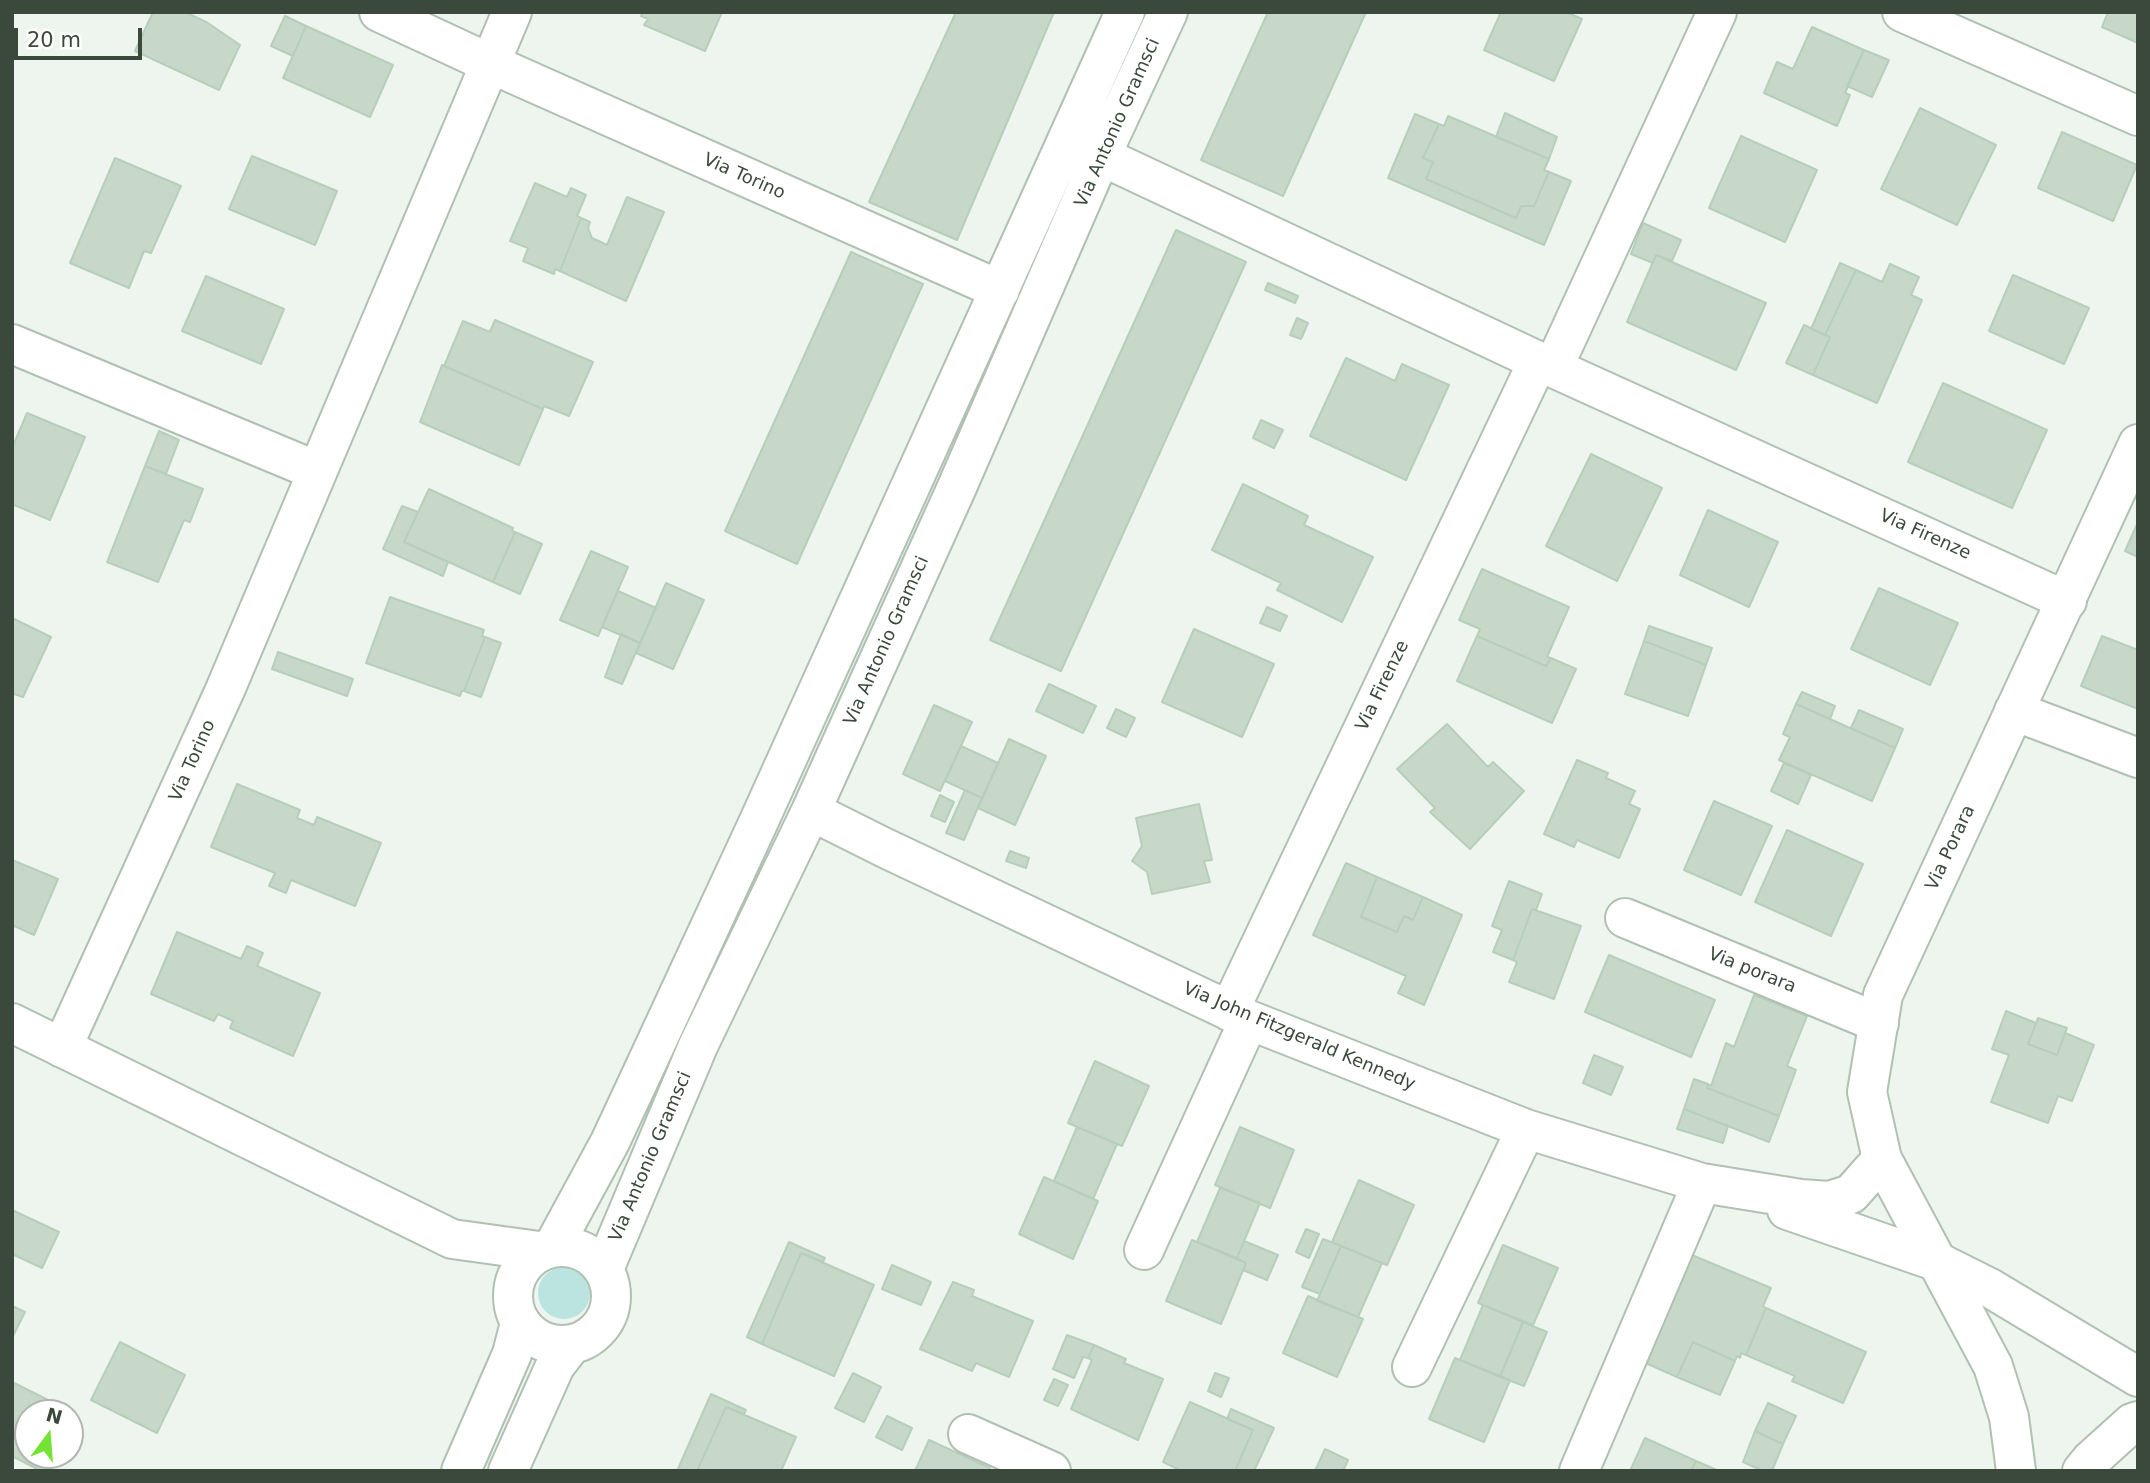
<!DOCTYPE html>
<style>
body{margin:0}
#map{position:relative;width:2150px;height:1483px;overflow:hidden;background:#edf5ee;font-family:"DejaVu Sans",sans-serif}
canvas{display:block}
.frame{position:absolute;inset:0;border:14px solid #3b493c;pointer-events:none}
.north{position:absolute;left:14px;top:1399px;width:70px;height:70px;box-sizing:border-box;background:#fff;border:2px solid #b1b6b1;border-radius:50%;rotate:16deg;font-size:19px;font-weight:700;line-height:28px;text-align:center;color:#3b493c}
.north::after{content:'';display:block;margin:auto;width:24px;height:32px;background:#75e336;clip-path:polygon(50% 0,100% 100%,50% 72%,0 100%)}
.scale{position:absolute;left:14px;top:28px;width:128px;height:32px;box-sizing:border-box;border:4px solid #3b493c;border-top:0;padding-left:9px;font-size:21px;line-height:24px;white-space:nowrap;color:#3b493c;-webkit-text-stroke:5px #fff;paint-order:stroke}
</style>
<div id="map">
<canvas width="2150" height="1483"></canvas>
<div class="frame"></div>
<div class="north">N</div>
<div class="scale">20 m</div>
</div>
<script>
const ctx = document.querySelector('canvas').getContext('2d');
ctx.lineJoin = 'round';
function paint(path, color) { ctx.fillStyle = color; ctx.fill(path, 'evenodd'); }
const shape = rows => new Path2D(rows.map(r => 'M' + r).join(''));
function strokePath(path, color, width, dash) { ctx.strokeStyle = color; ctx.lineWidth = width; ctx.lineCap = dash ? 'butt' : 'round'; ctx.setLineDash(dash || []); ctx.stroke(path); }
function drawText(font, color, halo, rows, align = 'center') {
  ctx.font = font + ' "DejaVu Sans",sans-serif'; ctx.lineWidth = 5; ctx.setLineDash([]); ctx.textBaseline = 'middle'; ctx.strokeStyle = halo; ctx.fillStyle = color; for (const [text, x, y, turn = 0] of rows) {
    ctx.save(); ctx.translate(x, y); ctx.rotate((+turn || 0) * Math.PI / 180); ctx.textAlign = isNaN(turn) ? turn : align; if (halo) ctx.strokeText(text, 0, 0); ctx.fillText(text, 0, 0); ctx.restore();
  }
}
paint(shape([
 '538 1293a26 26 0 1 1 52 0a26 26 0 1 1-52 0Z'
]), '#bbe4e1');
const building = shape([
 [153,12,185,12,208,23,240,45,219,90,135,51,153,12],
 [643,12,722,12,705,51,644,25,648,19,641,16,643,12],
 [956,12,1054,12,957,240,869,202,956,12],
 [1268,12,1366,12,1283,196,1201,160,1268,12],
 [1501,12,1566,12,1582,19,1554,81,1484,50,1501,12],
 [2108,12,2138,12,2138,43,2102,27,2108,12],
 [285,16,306,26,293,56,271,46,285,16],
 [306,26,393,65,370,117,283,78,306,26],
 [1812,27,1864,50,1845,93,1850,95,1837,126,1764,93,1777,62,1793,69,1812,27],
 [1864,50,1889,60,1872,97,1847,86,1864,50],
 [1920,108,1996,145,1957,225,1881,189,1920,108],
 [1505,113,1557,137,1549,159,1496,137,1505,113],
 [1415,114,1439,124,1423,158,1433,162,1426,179,1516,218,1521,206,1534,206,1549,172,1571,181,1544,245,1388,178,1415,114],
 [1448,116,1549,159,1544,170,1549,172,1534,206,1521,206,1516,218,1426,179,1433,162,1423,158,1439,124,1444,126,1448,116],
 [2062,132,2137,165,2113,221,2038,188,2062,132],
 [1741,136,1817,170,1785,242,1709,208,1741,136],
 [252,156,337,191,315,245,229,209,252,156],
 [115,158,181,186,151,253,144,251,129,288,70,263,115,158],
 [535,183,567,197,571,188,586,195,577,216,581,218,560,271,555,269,554,274,523,261,528,248,510,241,535,183],
 [627,197,664,212,626,301,560,271,581,218,590,222,588,228,592,238,607,245,627,197],
 [1643,223,1681,240,1672,261,1656,255,1653,263,1631,254,1643,223],
 [1176,230,1246,262,1061,671,990,640,1176,230],
 [851,252,923,284,797,564,725,531,851,252],
 [1656,255,1766,303,1736,370,1627,322,1656,255],
 [1840,263,1856,270,1825,335,1811,329,1840,263],
 [1890,264,1919,277,1911,295,1922,300,1877,403,1813,375,1830,337,1825,335,1856,270,1882,282,1890,264],
 [2013,275,2089,308,2064,364,1989,331,2013,275],
 [206,276,284,309,261,364,182,331,206,276],
 [1268,283,1298,296,1295,303,1265,290,1268,283],
 [1297,318,1308,323,1301,339,1290,335,1297,318],
 [495,320,593,362,569,416,544,406,543,409,444,366,463,321,490,332,495,320],
 [1804,325,1830,337,1813,375,1786,363,1804,325],
 [1346,358,1395,381,1402,364,1449,385,1406,480,1310,436,1346,358],
 [442,365,543,409,519,465,420,422,442,365],
 [1943,383,2047,430,2012,508,1908,462,1943,383],
 [27,413,85,437,50,520,12,504,12,448,27,413],
 [1261,420,1283,430,1274,448,1253,438,1261,420],
 [159,431,179,440,166,474,145,466,159,431],
 [1591,454,1662,488,1617,581,1546,546,1591,454],
 [145,466,203,489,190,522,184,520,158,582,107,562,145,466],
 [1243,484,1308,516,1304,525,1373,557,1342,622,1277,590,1281,583,1212,550,1243,484],
 [429,489,513,528,512,531,515,532,493,582,404,542,429,489],
 [402,506,418,512,404,542,448,562,443,576,383,549,402,506],
 [1708,510,1778,542,1749,607,1680,575,1708,510],
 [2138,522,2138,557,2125,551,2138,522],
 [515,532,542,544,520,594,493,582,515,532],
 [591,551,628,567,598,636,560,620,591,551],
 [1482,569,1569,607,1547,657,1551,658,1546,666,1477,636,1480,629,1459,620,1482,569],
 [666,583,704,600,673,669,636,653,666,583],
 [1879,588,1958,623,1930,685,1851,649,1879,588],
 [618,591,656,608,640,643,602,627,618,591],
 [390,597,484,630,482,636,485,637,464,691,462,691,460,696,366,663,390,597],
 [1267,607,1287,616,1280,631,1260,623,1267,607],
 [12,618,51,637,23,697,14,694,12,697,12,618],
 [1649,626,1712,648,1706,665,1644,641,1649,626],
 [1194,629,1274,664,1242,737,1162,702,1194,629],
 [621,634,640,643,622,684,605,677,621,634],
 [1477,636,1546,666,1551,658,1576,669,1552,723,1457,681,1477,636],
 [2102,636,2138,650,2138,709,2081,686,2102,636],
 [485,637,501,643,481,697,464,691,485,637],
 [1644,641,1706,665,1688,716,1625,694,1644,641],
 [278,652,353,679,347,696,272,669,278,652],
 [1049,684,1096,706,1083,733,1036,711,1049,684],
 [1802,692,1835,706,1830,719,1796,704,1802,692],
 [1796,704,1895,748,1872,801,1779,760,1790,737,1783,734,1796,704],
 [934,705,972,722,940,791,903,774,934,705],
 [1116,709,1135,718,1126,737,1107,728,1116,709],
 [1859,710,1903,729,1895,748,1851,728,1859,710],
 [1447,724,1488,767,1493,762,1524,791,1470,849,1430,812,1435,808,1397,769,1447,724],
 [1009,739,1046,756,1015,825,978,808,1009,739],
 [961,746,998,763,982,798,945,781,961,746],
 [1577,760,1608,773,1606,778,1635,791,1629,804,1640,809,1619,858,1577,840,1574,847,1544,834,1577,760],
 [1784,763,1811,775,1798,804,1771,791,1784,763],
 [237,784,300,810,297,818,314,825,317,817,381,843,355,906,291,880,286,893,269,886,275,873,211,847,237,784],
 [965,790,982,798,964,840,946,833,965,790],
 [940,795,954,802,945,822,931,816,940,795],
 [1714,801,1772,826,1741,895,1684,870,1714,801],
 [1199,804,1212,860,1204,861,1210,882,1152,894,1147,872,1132,861,1142,846,1136,818,1199,804],
 [1787,830,1863,864,1831,936,1755,902,1787,830],
 [1010,851,1029,858,1026,868,1006,861,1010,851],
 [12,860,58,879,34,935,12,925,12,860],
 [1346,863,1377,877,1361,917,1397,932,1404,916,1413,920,1423,897,1462,915,1424,1005,1398,993,1406,976,1313,935,1346,863],
 [1377,877,1423,897,1413,920,1404,916,1397,932,1361,917,1377,877],
 [1509,881,1542,894,1536,910,1532,909,1513,960,1493,952,1502,930,1492,926,1509,881],
 [1532,909,1581,926,1554,999,1509,982,1517,962,1513,960,1532,909],
 [177,932,241,959,247,946,263,953,257,966,320,993,293,1056,230,1028,233,1021,218,1014,214,1021,151,994,177,932],
 [1609,955,1715,1000,1691,1057,1585,1012,1609,955],
 [1754,995,1807,1016,1787,1066,1796,1070,1779,1116,1707,1088,1708,1084,1711,1086,1726,1043,1734,1047,1754,995],
 [2006,1011,2036,1023,2028,1044,2057,1055,2065,1033,2094,1045,2072,1101,2058,1096,2048,1123,1991,1102,2009,1055,1992,1049,2006,1011],
 [2038,1018,2067,1028,2057,1055,2028,1044,2038,1018],
 [1594,1055,1623,1067,1611,1095,1583,1083,1594,1055],
 [1095,1061,1149,1086,1122,1146,1068,1123,1095,1061],
 [1694,1079,1708,1084,1707,1088,1779,1116,1769,1142,1684,1109,1694,1079],
 [1684,1109,1728,1126,1723,1143,1677,1129,1684,1109],
 [1077,1127,1117,1144,1093,1199,1054,1181,1077,1127],
 [1240,1127,1294,1150,1270,1208,1215,1185,1240,1127],
 [1044,1177,1098,1201,1073,1259,1019,1234,1044,1177],
 [1359,1180,1414,1205,1387,1265,1332,1242,1359,1180],
 [1220,1188,1260,1203,1237,1258,1197,1242,1220,1188],
 [12,1210,59,1232,42,1268,12,1254,12,1210],
 [1306,1229,1319,1234,1309,1258,1296,1252,1306,1229],
 [1323,1239,1341,1246,1320,1294,1302,1287,1323,1239],
 [1192,1240,1246,1263,1221,1324,1166,1301,1192,1240],
 [1244,1241,1278,1255,1267,1280,1243,1270,1246,1263,1237,1258,1244,1241],
 [789,1242,825,1258,823,1262,801,1253,762,1344,747,1337,789,1242],
 [1503,1245,1558,1268,1533,1325,1478,1303,1503,1245],
 [1341,1246,1382,1263,1358,1317,1317,1301,1341,1246],
 [801,1253,874,1285,834,1376,762,1344,801,1253],
 [1687,1253,1771,1288,1763,1306,1766,1308,1746,1355,1741,1353,1740,1358,1737,1356,1735,1361,1693,1342,1677,1377,1641,1361,1687,1253],
 [892,1265,931,1282,921,1305,882,1289,892,1265],
 [953,1282,974,1290,972,1296,1033,1321,1009,1377,976,1363,972,1371,920,1349,953,1282],
 [1308,1296,1363,1319,1337,1377,1283,1353,1308,1296],
 [1483,1305,1523,1322,1500,1377,1460,1360,1483,1305],
 [12,1306,25,1312,12,1338,12,1306],
 [1766,1308,1866,1352,1843,1403,1792,1381,1795,1376,1746,1355,1766,1308],
 [1523,1322,1547,1332,1524,1386,1500,1377,1523,1322],
 [1067,1335,1094,1345,1088,1358,1083,1357,1074,1378,1053,1369,1067,1335],
 [120,1342,185,1375,157,1433,91,1400,120,1342],
 [1693,1342,1735,1361,1720,1395,1677,1377,1693,1342],
 [1094,1345,1126,1359,1124,1363,1163,1379,1138,1440,1071,1409,1092,1360,1088,1358,1094,1345],
 [1455,1358,1510,1380,1484,1442,1429,1419,1455,1358],
 [853,1373,881,1387,864,1422,835,1408,853,1373],
 [1215,1373,1229,1378,1221,1397,1208,1391,1215,1373],
 [1054,1379,1068,1385,1058,1406,1044,1400,1054,1379],
 [12,1382,76,1414,70,1427,70,1413,28,1413,28,1455,56,1455,48,1471,41,1471,12,1456,12,1382],
 [711,1394,746,1410,744,1414,726,1407,697,1471,677,1471,711,1394],
 [1190,1402,1253,1430,1235,1471,1182,1471,1163,1462,1190,1402],
 [1768,1403,1796,1416,1783,1444,1755,1431,1768,1403],
 [726,1407,796,1437,781,1471,697,1471,726,1407],
 [1231,1409,1274,1428,1254,1471,1235,1471,1253,1430,1227,1419,1231,1409],
 [887,1416,912,1428,902,1450,876,1437,887,1416],
 [1755,1431,1783,1444,1772,1471,1763,1471,1743,1462,1755,1431],
 [1645,1438,1696,1461,1691,1471,1630,1471,1645,1438],
 [929,1440,990,1468,989,1471,915,1471,929,1440],
 [1325,1449,1348,1460,1343,1471,1315,1471,1325,1449],
 [1696,1461,1719,1471,1691,1471,1696,1461]
]);
paint(building, '#c7d8c8');
strokePath(building, '#b7cfba', 2);
const minor = shape([
 [379,12,489,63,1000,290],
 [1902,12,2138,116],
 [1101,156,1538,361,2067,601],
 [12,344,317,471],
 [1553,368,1717,12],
 [2014,711,2138,758],
 [811,811,885,848,1249,1020,1526,1129,1702,1183,1801,1199,1829,1201,1851,1194,1882,1159],
 [1625,918,1879,1023],
 [1229,1011,1538,361],
 [12,1023,452,1239,539,1251],
 [62,1048,225,690,512,12],
 [1787,1210,1938,1262,1990,1288,2138,1377],
 '513 1296a49 49 0 1 1 98 0a49 49 0 1 1-98 0Z',
 [553,1247,610,1142,638,1082,759,821,1125,12],
 [1144,1250,1249,1020],
 [604,1269,698,1046,811,811,957,487,1101,156,1168,12],
 [1412,1367,1526,1129],
 [968,1434,1051,1471],
 [461,1471,512,1354,520,1323],
 [508,1471,555,1366,572,1344],
 [1579,1471,1702,1183],
 [2082,1471,2091,1460,2132,1423,2138,1421]
]);
const tertiary = shape([
 [2016,1471,2009,1417,1993,1366,1882,1159,1867,1092,1883,995,2138,444]
]);
strokePath(minor, '#b0c0b2', 42);
strokePath(tertiary, '#b0c0b2', 42);
strokePath(minor, '#fff', 38);
strokePath(tertiary, '#fff', 38);
drawText('18px', '#3b493c', '#fff', [
 ["Via Antonio Gramsci",1118,123,-66],
 ["Via Torino",744,177,24],
 ["Via Firenze",1925,535,24],
 ["Via Antonio Gramsci",887,641,-66],
 ["Via Firenze",1383,686,-64],
 ["Via Torino",193,761,-66],
 ["Via Porara",1951,848,-65],
 ["Via porara",1752,971,22],
 ["Via John Fitzgerald Kennedy",1299,1037,23],
 ["Via Antonio Gramsci",651,1157,-67]
]);
</script>
